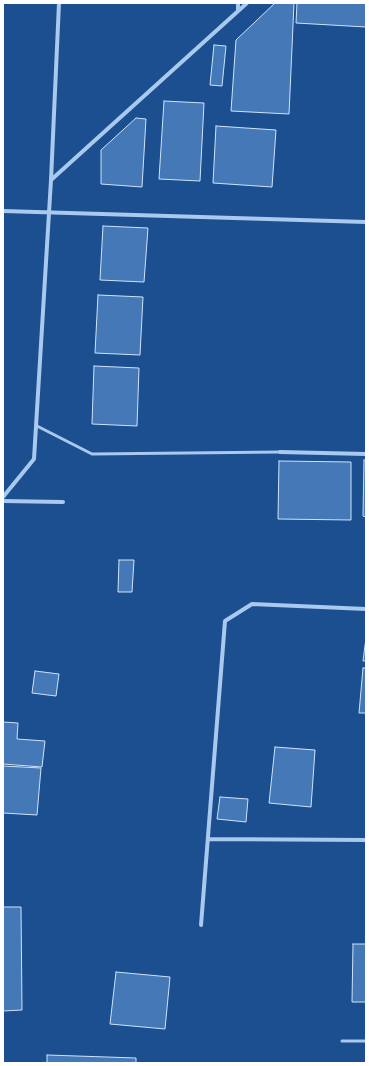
<!DOCTYPE html>
<style>
body{margin:0}
#map{position:relative;width:369px;height:1066px;overflow:hidden;background:#1b4f8f;font-family:"Open Sans",sans-serif}
canvas{display:block}
.frame{position:absolute;inset:0;border:4px solid #fff;pointer-events:none}
</style>
<div id="map">
<canvas width="369" height="1066"></canvas>
<div class="frame"></div>
</div>
<script>
const ctx = document.querySelector('canvas').getContext('2d');
ctx.lineJoin = 'round';
function paint(path, color) { ctx.fillStyle = color; ctx.fill(path, 'evenodd'); }
const shape = rows => new Path2D(rows.map(r => 'M' + r).join(''));
function strokePath(path, color, width, dash) { ctx.strokeStyle = color; ctx.lineWidth = width; ctx.lineCap = dash ? 'butt' : 'round'; ctx.setLineDash(dash || []); ctx.stroke(path); }
const building = shape([
 [275,3,294,3,289,114,231,111,236,40,275,3],
 [297,3,366,3,366,27,296,23,297,3],
 [214,45,226,46,222,86,210,85,214,45],
 [164,101,204,103,200,181,159,179,164,101],
 [136,118,146,119,142,187,101,184,101,150,136,118],
 [216,126,276,130,272,187,213,183,216,126],
 [103,226,148,228,144,282,100,280,103,226],
 [98,295,143,297,140,355,95,353,98,295],
 [94,366,139,368,137,426,92,424,94,366],
 [364,460,366,460,366,517,363,516,364,460],
 [279,461,351,462,351,520,278,519,279,461],
 [119,560,134,560,132,592,118,592,119,560],
 [366,638,366,661,363,661,366,638],
 [363,668,366,668,366,713,359,713,363,668],
 [35,671,59,674,56,696,32,693,35,671],
 [3,722,18,723,17,739,45,741,42,767,3,764,3,722],
 [275,747,315,750,311,807,269,803,275,747],
 [3,766,41,768,37,815,3,813,3,766],
 [220,797,248,799,246,822,217,819,220,797],
 [3,907,21,907,22,1010,3,1011,3,907],
 [353,944,366,944,366,1002,352,1002,353,944],
 [116,972,170,977,165,1029,110,1024,116,972],
 [47,1055,136,1058,136,1063,47,1063,47,1055]
]);
paint(building, '#4478b7');
strokePath(building, '#cfe3fa', 1);
strokePath(shape([
 [37,426,92,454,280,452],
 [342,1041,366,1041]
]), '#a9c9ee', 3);
strokePath(shape([
 [238,11,238,3],
 [51,180,59,3],
 [3,211,366,222],
 [280,452,366,454],
 [3,497,34,459,51,180,247,3],
 [3,501,63,502],
 [208,839,366,840],
 [201,925,225,621,252,604,366,609]
]), '#a9c9ee', 4);
</script>
